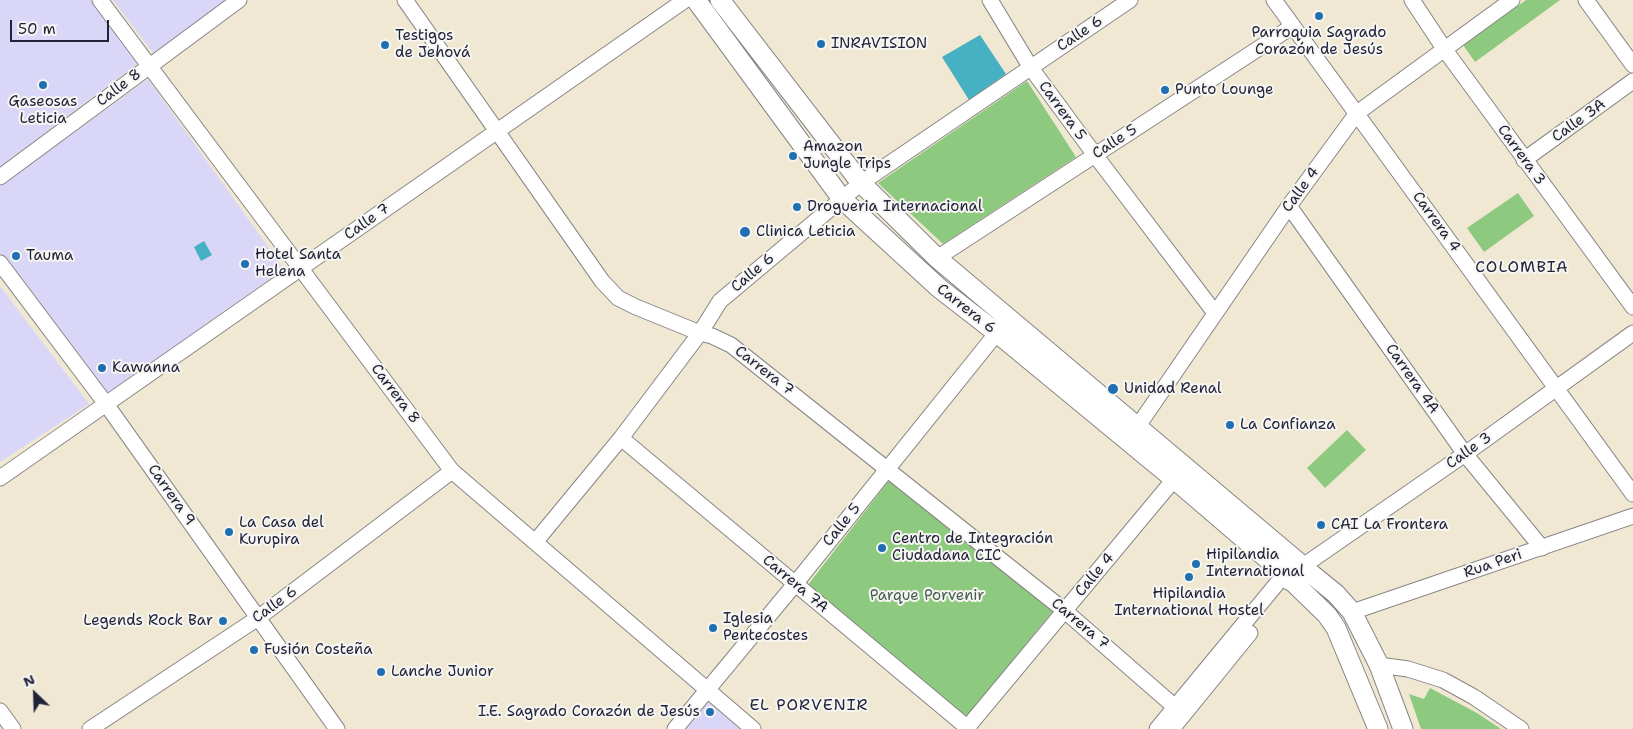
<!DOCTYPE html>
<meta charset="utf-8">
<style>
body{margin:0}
#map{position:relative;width:1633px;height:729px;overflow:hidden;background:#f0e8d2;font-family:"Shantell Sans",sans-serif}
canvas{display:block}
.north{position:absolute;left:10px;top:669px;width:50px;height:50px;-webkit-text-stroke:4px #f6f6f2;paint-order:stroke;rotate:336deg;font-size:14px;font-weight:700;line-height:20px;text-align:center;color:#22223b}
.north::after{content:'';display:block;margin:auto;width:18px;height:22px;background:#22223b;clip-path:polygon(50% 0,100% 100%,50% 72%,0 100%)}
.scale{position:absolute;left:10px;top:20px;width:99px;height:22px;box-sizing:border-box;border:2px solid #22223b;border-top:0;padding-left:6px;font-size:15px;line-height:18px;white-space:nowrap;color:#22223b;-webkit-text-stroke:4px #f6f6f2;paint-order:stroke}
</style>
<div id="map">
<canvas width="1633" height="729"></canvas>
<div class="north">N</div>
<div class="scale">50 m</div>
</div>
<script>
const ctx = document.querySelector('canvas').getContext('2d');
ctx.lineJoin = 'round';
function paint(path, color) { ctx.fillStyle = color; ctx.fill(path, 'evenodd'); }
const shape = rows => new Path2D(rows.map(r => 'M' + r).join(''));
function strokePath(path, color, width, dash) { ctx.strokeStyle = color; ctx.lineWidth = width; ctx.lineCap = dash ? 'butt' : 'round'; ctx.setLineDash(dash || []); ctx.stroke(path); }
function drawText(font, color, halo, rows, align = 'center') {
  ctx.font = font + ' "Shantell Sans",sans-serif'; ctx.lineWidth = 4; ctx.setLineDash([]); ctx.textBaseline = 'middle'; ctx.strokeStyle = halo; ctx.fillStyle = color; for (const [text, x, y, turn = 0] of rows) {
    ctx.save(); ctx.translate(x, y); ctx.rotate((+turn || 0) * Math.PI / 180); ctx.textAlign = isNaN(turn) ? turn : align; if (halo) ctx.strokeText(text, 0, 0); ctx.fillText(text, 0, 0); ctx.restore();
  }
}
paint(shape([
 [0,0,96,0,142,60,0,167],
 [113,0,229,0,154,54],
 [148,79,284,269,106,395,0,253,0,186],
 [0,286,89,404,0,462],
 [708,696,746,729,681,729]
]), '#d9d6f7');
paint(shape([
 [1526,0,1560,0,1475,62,1463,45],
 [1027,81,1076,157,943,244,878,183],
 [1518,193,1534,216,1484,252,1467,228],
 [1347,430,1366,450,1325,488,1307,468],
 [891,478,1053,611,966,717,807,586],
 [1430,688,1477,713,1501,729,1421,729,1409,694,1424,699]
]), '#8dc97e');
paint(shape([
 [980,35,1006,74,969,100,942,57],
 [204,241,212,255,201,261,194,247]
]), '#45b1c2');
const minor = shape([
 [100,0,452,471,753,729],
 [405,0,602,281,618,298,636,307,700,333,712,336,731,345,1065,611,1175,707],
 [990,0,1031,68,1095,155,1215,313],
 [1274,0,1633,494],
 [1412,0,1445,50,1633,307],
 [1586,0,1633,65],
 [1524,160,1633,81],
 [0,177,239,0],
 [1289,206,1465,454,1542,548],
 [937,258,1293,26],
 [0,263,106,404,337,729],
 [1138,426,1289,206,1357,113,1512,0],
 [621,438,969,729],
 [0,478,685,0],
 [536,541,621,438,700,333,720,301,861,183,1130,0],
 [1303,566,1465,454,1633,333],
 [1352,612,1633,516],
 [1379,665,1408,669,1443,680,1474,697,1521,729],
 [0,711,13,729],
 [90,729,258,618,452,471],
 [675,729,795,584,1004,324],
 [966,729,1181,471],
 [1157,729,1284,575],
 [1172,729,1250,633]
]);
const major = shape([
 [696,0,842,199,939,288,997,333,1174,479,1284,573,1289,580,1293,582,1300,580,1305,572,1303,566,1295,561,1287,564,1284,573],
 [720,0,861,183,937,258,1298,562],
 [1304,568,1336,594,1352,612,1379,665,1403,729],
 [1293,582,1327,615,1336,628,1378,729]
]);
strokePath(minor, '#898586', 17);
strokePath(major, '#898586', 21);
strokePath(minor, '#fff', 15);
strokePath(major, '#fff', 19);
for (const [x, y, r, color] of [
 [1319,16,5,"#1f6fb2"],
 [821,44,5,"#1f6fb2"],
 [385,45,5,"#1f6fb2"],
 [43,85,5,"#1f6fb2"],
 [1165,90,5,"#1f6fb2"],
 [793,156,5,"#1f6fb2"],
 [797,207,5,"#1f6fb2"],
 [745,232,6,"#1f6fb2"],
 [16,256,5,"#1f6fb2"],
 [245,264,5,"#1f6fb2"],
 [102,368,5,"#1f6fb2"],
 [1113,389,6,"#1f6fb2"],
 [1230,425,5,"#1f6fb2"],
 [1321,525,5,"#1f6fb2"],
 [229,532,5,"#1f6fb2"],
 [882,548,5,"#1f6fb2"],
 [1196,564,5,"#1f6fb2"],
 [1189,577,5,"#1f6fb2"],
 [223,621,5,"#1f6fb2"],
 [713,628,5,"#1f6fb2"],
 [254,650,5,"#1f6fb2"],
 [381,672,5,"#1f6fb2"],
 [710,712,5,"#1f6fb2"]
]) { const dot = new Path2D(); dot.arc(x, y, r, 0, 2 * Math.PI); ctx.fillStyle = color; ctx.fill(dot); strokePath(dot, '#f6f6f2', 2); }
drawText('15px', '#22223b', '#f6f6f2', [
 ["Parroquia Sagrado",1319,33,"center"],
 ["Corazón de Jesús",1319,50,"center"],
 ["Testigos",395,36],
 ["de Jehová",395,53],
 ["INRAVISION",831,44],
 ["Punto Lounge",1175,90],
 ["Gaseosas",43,102,"center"],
 ["Leticia",43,119,"center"],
 ["Amazon",803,147],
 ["Jungle Trips",803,164],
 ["Drogueria Internacional",807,207],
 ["Clinica Leticia",756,232],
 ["Hotel Santa",255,255],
 ["Helena",255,272],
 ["Tauma",26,256],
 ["Kawanna",112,368],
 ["Unidad Renal",1124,389],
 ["La Confianza",1240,425],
 ["La Casa del",239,523],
 ["Kurupira",239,540],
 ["CAI La Frontera",1331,525],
 ["Centro de Integración",892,539],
 ["Ciudadana CIC",892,556],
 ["Hipilandia",1206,555],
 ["International",1206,572],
 ["Hipilandia",1189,594,"center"],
 ["International Hostel",1189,611,"center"],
 ["Iglesia",723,619],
 ["Pentecostes",723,636],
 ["Legends Rock Bar",213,621,"right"],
 ["Fusión Costeña",264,650],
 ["Lanche Junior",391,672],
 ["I.E. Sagrado Corazón de Jesús",700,712,"right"]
], 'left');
drawText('15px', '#22223b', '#f6f6f2', [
 ["Calle 6",1080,34,-34],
 ["Calle 8",119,88,-37],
 ["Carrera 5",1062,111,54],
 ["Calle 3A",1579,121,-36],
 ["Calle 5",1115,142,-33],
 ["Carrera 3",1521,155,54],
 ["Calle 4",1301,190,-54],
 ["Calle 7",367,222,-35],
 ["Carrera 4",1436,222,54],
 ["Calle 6",753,273,-40],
 ["Carrera 6",966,309,38],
 ["Carrera 7",764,371,38],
 ["Carrera 4A",1412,379,55],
 ["Carrera 8",395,394,53],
 ["Calle 3",1469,451,-35],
 ["Carrera 9",171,495,55],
 ["Calle 5",842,525,-51],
 ["Rua Peri",1493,564,-19],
 ["Calle 4",1095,575,-50],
 ["Carrera 7A",795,584,40],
 ["Calle 6",275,605,-36],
 ["Carrera 7",1080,624,40]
]);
drawText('15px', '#475c52', '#f6f6f2', [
 ["Parque Porvenir",927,596]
]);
ctx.letterSpacing = '1px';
drawText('16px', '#22223b', '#f6f6f2', [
 ["COLOMBIA",1522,268],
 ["EL PORVENIR",809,706]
]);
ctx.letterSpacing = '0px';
</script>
